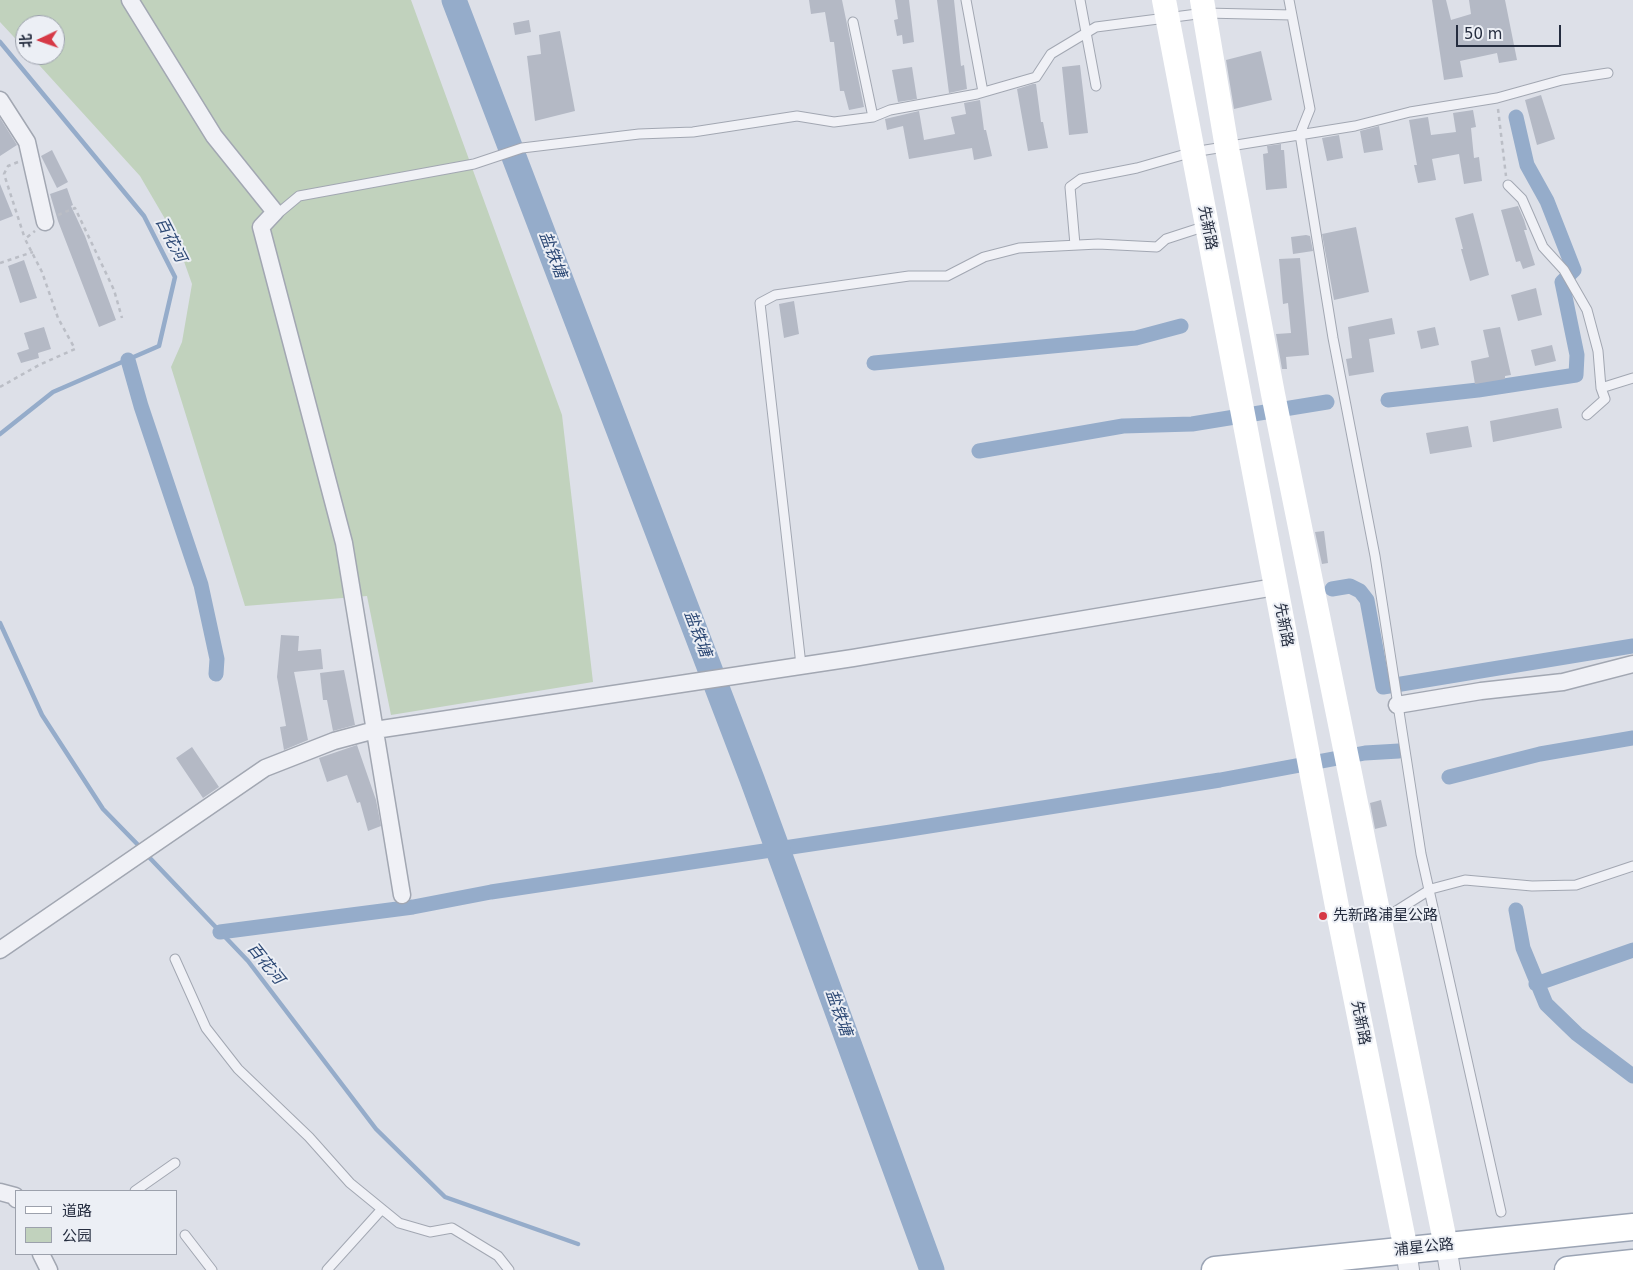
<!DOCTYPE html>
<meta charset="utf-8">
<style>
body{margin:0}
#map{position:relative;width:1633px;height:1270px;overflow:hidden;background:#dde0e8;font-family:"DejaVu Sans","Noto Sans SC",sans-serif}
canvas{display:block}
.legend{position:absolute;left:15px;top:1190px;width:162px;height:65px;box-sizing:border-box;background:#eceff5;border:1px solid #9ca1ac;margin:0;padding:6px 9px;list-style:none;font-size:15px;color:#252d3f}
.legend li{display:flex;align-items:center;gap:10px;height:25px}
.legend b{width:25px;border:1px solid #9ca1ac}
.north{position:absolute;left:15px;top:15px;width:50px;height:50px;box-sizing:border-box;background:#eceff5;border:1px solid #9ca1ac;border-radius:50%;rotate:267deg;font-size:14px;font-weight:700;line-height:20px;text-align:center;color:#252d3f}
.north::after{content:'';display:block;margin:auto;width:18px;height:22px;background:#d63946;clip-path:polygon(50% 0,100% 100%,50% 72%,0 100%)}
.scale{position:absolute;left:1456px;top:25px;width:105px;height:22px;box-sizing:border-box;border:2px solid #252d3f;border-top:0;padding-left:6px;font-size:15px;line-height:18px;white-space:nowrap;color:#252d3f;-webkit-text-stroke:4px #eceff5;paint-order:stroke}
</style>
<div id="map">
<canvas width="1633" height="1270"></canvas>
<ul class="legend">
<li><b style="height:6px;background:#fff"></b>道路</li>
<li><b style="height:14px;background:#c1d2bd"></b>公园</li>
</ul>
<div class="north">北</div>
<div class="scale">50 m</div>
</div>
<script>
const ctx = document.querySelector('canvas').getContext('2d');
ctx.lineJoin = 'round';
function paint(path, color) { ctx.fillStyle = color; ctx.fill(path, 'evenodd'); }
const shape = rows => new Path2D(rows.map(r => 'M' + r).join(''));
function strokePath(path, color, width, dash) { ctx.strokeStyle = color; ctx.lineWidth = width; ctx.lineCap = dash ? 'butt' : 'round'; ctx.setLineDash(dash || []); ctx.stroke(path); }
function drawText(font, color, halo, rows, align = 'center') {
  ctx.font = font + ' "DejaVu Sans","Noto Sans SC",sans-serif'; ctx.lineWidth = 4; ctx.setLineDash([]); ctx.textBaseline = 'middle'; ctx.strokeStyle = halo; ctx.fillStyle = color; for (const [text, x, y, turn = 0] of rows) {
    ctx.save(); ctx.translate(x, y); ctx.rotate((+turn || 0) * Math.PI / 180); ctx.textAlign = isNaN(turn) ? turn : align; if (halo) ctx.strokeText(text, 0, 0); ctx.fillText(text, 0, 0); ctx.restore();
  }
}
paint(shape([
 [0,0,411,0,562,415,593,682,391,715,367,596,245,606,171,367,182,342,192,284,175,236,140,176,30,55,55,55,55,25,25,25,25,49,0,22]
]), '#c1d2bd');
strokePath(shape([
 [0,42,144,216,175,277,159,346,53,392,0,434],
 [0,623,42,715,103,809,142,849],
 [147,855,248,961,376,1129,445,1197,578,1244]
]), '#95acca', 4.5);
strokePath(shape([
 [128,360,141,406,201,585,217,659,216,674],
 [874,363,1136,338,1181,326],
 [1388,400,1478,390,1576,375,1577,355,1562,282,1574,270,1547,201,1527,165,1516,117],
 [979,451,1123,426,1192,424,1327,402],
 [1332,589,1350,586,1360,591,1367,600,1383,687,1633,646],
 [1449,777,1540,754,1633,738],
 [1516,910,1523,948,1546,1004,1577,1034,1633,1076],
 [220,932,413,907,491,892,891,832,1220,780,1365,753,1399,751],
 [1536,984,1633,950]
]), '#95acca', 15);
strokePath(shape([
 [454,0,752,779,932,1270]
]), '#95acca', 25);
paint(shape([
 [809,0,842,0,864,107,849,110,844,91,840,91,834,42,830,42,825,12,811,14],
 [895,0,909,0,914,42,903,44,902,35,897,36,894,20,898,19],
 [937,0,954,0,961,66,964,65,967,89,949,93],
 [1432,0,1446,0,1451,20,1471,14,1469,0,1505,0,1517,60,1499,63,1497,53,1460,61,1463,77,1444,80],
 [529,20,531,32,515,35,513,23],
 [560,31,575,111,535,121,527,56,541,54,539,35],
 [1261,51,1272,100,1234,109,1226,60],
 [1080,65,1088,133,1069,135,1062,67],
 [912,67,917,99,898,102,892,70],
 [1033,84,1036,84,1041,122,1043,122,1048,148,1028,151,1017,89],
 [1541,95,1555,139,1537,145,1525,100],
 [980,100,984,130,986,130,992,156,974,160,972,148,909,159,903,126,887,130,885,119,919,111,924,140,955,134,951,117,966,114,964,103],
 [1473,110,1476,127,1471,128,1474,158,1479,157,1482,181,1464,184,1459,154,1432,159,1436,180,1418,183,1414,165,1417,165,1409,120,1428,117,1431,135,1456,132,1453,113],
 [0,118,17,145,0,156],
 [1379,126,1383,150,1364,153,1360,131],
 [1339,135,1343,158,1327,161,1322,138],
 [1281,144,1281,150,1284,150,1287,188,1266,190,1263,154,1268,153,1267,146],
 [52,150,68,182,57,188,41,156],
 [0,184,13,216,0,221],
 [67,188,73,205,71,206,85,236,116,320,99,327,58,221,50,194],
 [1518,206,1524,220,1527,230,1524,230,1535,265,1523,269,1520,261,1516,262,1501,210],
 [1473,213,1489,275,1470,281,1461,249,1463,249,1455,218],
 [1356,227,1369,292,1334,300,1322,234],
 [1306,235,1310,236,1313,251,1293,254,1291,237],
 [1300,258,1309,355,1286,357,1287,369,1282,369,1276,334,1291,333,1288,303,1283,304,1279,259],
 [24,260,37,298,20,303,8,266],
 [1536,288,1542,315,1518,321,1511,295],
 [794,301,799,334,784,338,779,304],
 [1392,318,1395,334,1369,339,1374,372,1349,376,1346,359,1352,358,1348,327],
 [44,327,51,349,38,353,39,358,21,363,17,353,29,349,24,333],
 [1435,327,1439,345,1421,349,1417,331],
 [1500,327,1511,375,1505,376,1505,379,1475,384,1471,361,1489,357,1483,330],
 [1552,345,1556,361,1535,366,1531,350],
 [1558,408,1562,428,1493,442,1490,421],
 [1468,426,1472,447,1430,454,1426,433],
 [1324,531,1328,563,1322,564,1315,532],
 [281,635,299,636,298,651,321,649,323,669,294,672,308,740,284,750,280,727,286,726,277,677],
 [344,670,355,725,333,731,327,700,323,700,320,673],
 [357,745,376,800,381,826,368,831,360,802,357,803,347,775,327,782,319,758],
 [192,747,219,787,203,798,176,758],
 [1381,800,1387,826,1375,829,1370,803]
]), '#b4b9c5');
const service = shape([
 [966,0,983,92],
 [1080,0,1096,86],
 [1289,0,1310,109,1300,134,1333,338,1375,556,1421,854,1501,1212],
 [853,22,873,117],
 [1508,185,1522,199,1543,247,1564,270,1587,310,1598,351,1601,388,1605,399,1587,415],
 [275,216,299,196,474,164,522,148,639,134,693,132,797,116,834,122,873,117,890,110,977,94,1036,77,1051,54,1096,27,1205,13,1292,15],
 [1075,245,1070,187,1081,179,1137,168,1193,152,1355,126,1410,112,1497,98,1562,80,1608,73],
 [1601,388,1633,378],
 [801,665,760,303,775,295,909,276,947,276,984,257,1019,248,1098,244,1157,247,1166,239,1206,226],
 [1382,920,1431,889,1465,880,1532,886,1576,885,1633,866],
 [175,959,206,1028,238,1069,309,1137,350,1183,399,1223,430,1232,452,1228,498,1256,509,1270],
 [135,1191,175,1163],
 [185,1235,212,1270],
 [327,1270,382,1209]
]);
const minor = shape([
 [130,0,214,136,275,212,261,227,344,543,402,895],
 [0,100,27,142,45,222],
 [1397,705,1481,691,1563,682,1633,664],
 [0,950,265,768,334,741,375,730,853,658,1275,587],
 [0,1192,15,1196,16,1199],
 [41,1254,49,1270]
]);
const tertiary = shape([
 [1446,1246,1450,1270],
 [1406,1250,1409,1270]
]);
const primary = shape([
 [1215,1270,1633,1227],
 [1568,1270,1633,1263]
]);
strokePath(service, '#a2a7b2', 11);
strokePath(minor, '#a2a7b2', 19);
strokePath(tertiary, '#a2a7b2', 22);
strokePath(primary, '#9ba4b4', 29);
strokePath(shape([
 [1498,109,1506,176],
 [18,162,8,166,4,174,25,239],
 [58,215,75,208,114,290,122,318],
 [0,263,33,252],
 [0,387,39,365,75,349,58,318,42,272,25,239,35,231]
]), '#bbbec6', 2.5, [4, 4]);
strokePath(service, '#f0f1f6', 9);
strokePath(minor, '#f0f1f6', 16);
strokePath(tertiary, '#f0f1f6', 20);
strokePath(shape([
 [1164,0,1338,912,1406,1250],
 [1202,0,1227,148,1273,394,1446,1246]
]), '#fff', 24);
strokePath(primary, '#fff', 26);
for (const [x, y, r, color] of [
 [1323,916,5,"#d63946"]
]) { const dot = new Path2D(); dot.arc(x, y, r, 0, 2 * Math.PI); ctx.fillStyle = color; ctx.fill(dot); strokePath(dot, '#eceff5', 2); }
drawText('15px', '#252d3f', '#eceff5', [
 ["先新路",1207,228,79],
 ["先新路",1283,625,79],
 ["先新路",1360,1023,79],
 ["浦星公路",1424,1248,-6]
]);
drawText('15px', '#252d3f', '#eceff5', [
 ["先新路浦星公路",1333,916]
], 'left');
drawText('italic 16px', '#2d4975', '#eceff5', [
 ["百花河",170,240,63],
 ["盐铁塘",552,255,69],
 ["盐铁塘",697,634,69],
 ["百花河",265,964,51],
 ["盐铁塘",838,1013,70]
]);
</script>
